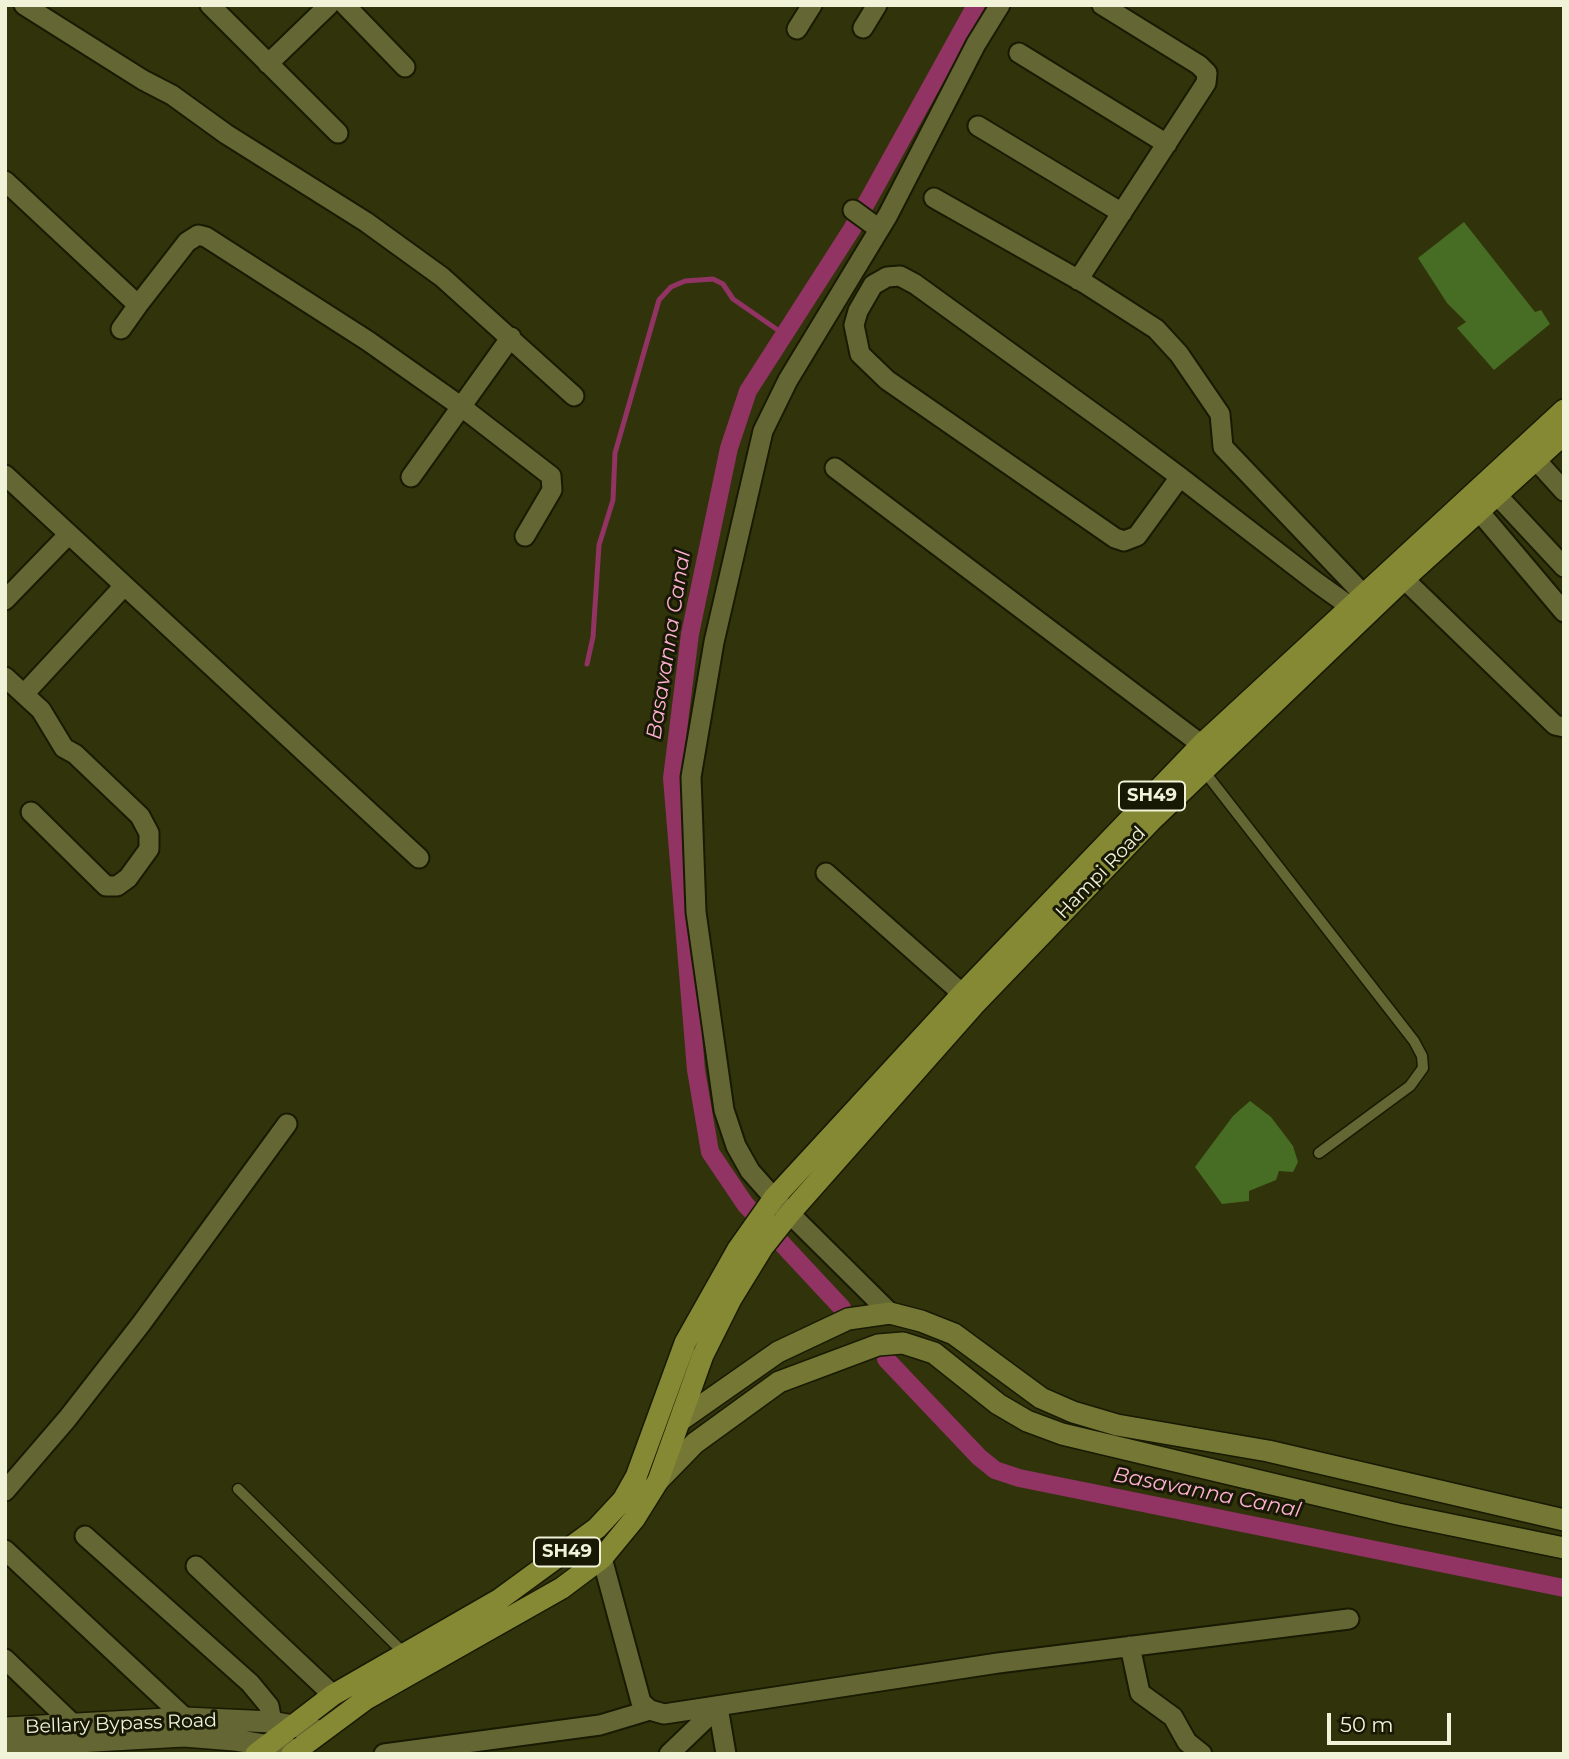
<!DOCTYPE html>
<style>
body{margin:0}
#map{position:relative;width:1569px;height:1759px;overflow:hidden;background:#31330b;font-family:Montserrat,sans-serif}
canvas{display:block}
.frame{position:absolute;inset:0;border:7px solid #f0f3d8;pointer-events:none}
.scale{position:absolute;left:1327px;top:1713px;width:124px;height:32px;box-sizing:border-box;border:4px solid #f0f3d8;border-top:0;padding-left:9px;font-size:21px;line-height:24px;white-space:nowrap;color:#f0f3d8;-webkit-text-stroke:5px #181905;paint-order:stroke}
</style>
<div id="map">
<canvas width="1569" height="1759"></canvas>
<div class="frame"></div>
<div class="scale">50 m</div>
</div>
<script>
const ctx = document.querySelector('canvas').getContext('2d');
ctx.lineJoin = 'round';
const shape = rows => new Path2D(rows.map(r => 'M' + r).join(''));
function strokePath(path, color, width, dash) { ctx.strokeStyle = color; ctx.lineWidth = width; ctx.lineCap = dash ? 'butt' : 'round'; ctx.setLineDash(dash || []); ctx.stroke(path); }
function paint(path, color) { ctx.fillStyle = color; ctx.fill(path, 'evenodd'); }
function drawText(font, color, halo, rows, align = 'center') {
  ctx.font = font + ' Montserrat,sans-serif'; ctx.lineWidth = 6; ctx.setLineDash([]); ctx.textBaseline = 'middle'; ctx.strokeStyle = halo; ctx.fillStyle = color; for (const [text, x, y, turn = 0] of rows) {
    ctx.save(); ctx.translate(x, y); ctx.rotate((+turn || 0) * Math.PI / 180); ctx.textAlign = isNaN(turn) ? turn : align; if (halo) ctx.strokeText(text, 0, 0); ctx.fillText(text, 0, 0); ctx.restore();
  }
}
strokePath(shape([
 [587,664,593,637,599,545,613,500,615,453,659,300,671,287,685,281,713,279,723,284,733,299,785,335]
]), '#913363', 5);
strokePath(shape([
 [842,1308,745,1204,710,1152,696,1070,672,778,690,634,729,448,748,391,852,229,976,5],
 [886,1359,979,1457,995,1470,1019,1478,1564,1588]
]), '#913363', 18);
paint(shape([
 [1464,222,1535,312,1541,310,1550,324,1494,370,1457,328,1466,322,1447,303,1418,258],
 [1250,1101,1271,1117,1293,1146,1298,1162,1293,1172,1279,1171,1276,1180,1249,1191,1249,1201,1222,1204,1195,1167,1233,1116]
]), '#476c23');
const service = shape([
 [1204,771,1414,1041,1422,1056,1423,1068,1410,1086,1319,1153],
 [238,1489,404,1653]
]);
const minor = shape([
 [24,5,143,80,172,95,226,134,366,222,442,277,574,396],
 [210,5,338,133],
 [345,5,405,67],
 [863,28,877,5],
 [797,29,812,5],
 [1019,53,1167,144],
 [268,64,329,5],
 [978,126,1122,213],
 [5,181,138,305,121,329],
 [934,198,1086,284,1156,329,1179,354,1220,414,1223,447,1362,593],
 [853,210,879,229],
 [1078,280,1206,83,1207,73,1199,65,1102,5],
 [138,305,187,242,198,235,206,237,368,341,463,408,551,476,552,490,525,536],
 [1535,459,1564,491],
 [835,468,1214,754],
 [5,475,419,858],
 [411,477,511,337],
 [1180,477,1137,536,1124,541,1115,538,887,380,860,354,854,325,858,311,873,285,887,277,900,276,915,284,1121,433,1180,477,1316,582,1362,615],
 [1496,494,1564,567],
 [1478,510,1564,612],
 [1404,579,1555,725,1564,727],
 [5,600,69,534],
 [5,677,41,710,64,748,75,754,140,816,149,833,149,849,128,878,117,886,106,886,31,812],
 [24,694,124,586],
 [826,873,974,1004],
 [890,1313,774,1198,750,1171,736,1146,724,1110,696,912,691,777,714,642,763,431,788,380,888,215,976,44,1000,5],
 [5,1491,67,1419,141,1324,287,1124],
 [85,1536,250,1683,269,1706,272,1722],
 [5,1550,185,1718],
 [602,1558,641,1702,650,1710,664,1714,998,1663,1349,1619],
 [196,1566,333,1695],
 [1130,1646,1140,1693,1173,1717,1187,1742,1202,1754],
 [5,1659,73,1724],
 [718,1707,726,1754],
 [384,1754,600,1725,650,1710],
 [669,1754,718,1707]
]);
const tertiary = shape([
 [5,1728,185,1718,272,1722,320,1731],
 [5,1746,184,1736,234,1740,296,1750]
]);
const secondary = shape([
 [681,1420,778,1352,848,1319,890,1313,921,1321,954,1334,1041,1398,1073,1412,1117,1425,1268,1451,1564,1520],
 [658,1481,695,1443,779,1382,878,1345,903,1343,934,1353,998,1404,1027,1421,1062,1434,1398,1514,1564,1548]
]);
const primary = shape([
 [256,1754,333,1695,500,1599,597,1528,623,1500,636,1477,685,1343,738,1249,774,1198,962,994,1202,744,1564,410],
 [292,1754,366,1699,562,1588,602,1558,635,1518,658,1481,703,1355,731,1299,763,1247,790,1213,974,1005,1151,821,1404,579,1564,434]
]);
strokePath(service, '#181a01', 13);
strokePath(minor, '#181a01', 23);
strokePath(tertiary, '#181a01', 24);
strokePath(secondary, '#181a01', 24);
strokePath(primary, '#181a01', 24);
strokePath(service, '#646734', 10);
strokePath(minor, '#646734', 19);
strokePath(tertiary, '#646734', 21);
strokePath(secondary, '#747834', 21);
strokePath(primary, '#858934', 21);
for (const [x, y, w] of [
 [1152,796,66],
 [567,1552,66]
]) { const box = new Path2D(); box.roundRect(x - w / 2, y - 14.5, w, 29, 5); ctx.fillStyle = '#181905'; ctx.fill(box); strokePath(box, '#f0f3d8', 2); }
drawText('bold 18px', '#f0f3d8', null, [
 ["SH49",1152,796],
 ["SH49",567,1552]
]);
drawText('19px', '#f0f3d8', '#181905', [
 ["Hampi Road",1101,873,-46],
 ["Bellary Bypass Road",121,1724,-2]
]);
drawText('italic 21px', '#ffb0d2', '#181905', [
 ["Basavanna Canal",669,645,-81],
 ["Basavanna Canal",1207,1493,11]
]);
</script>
